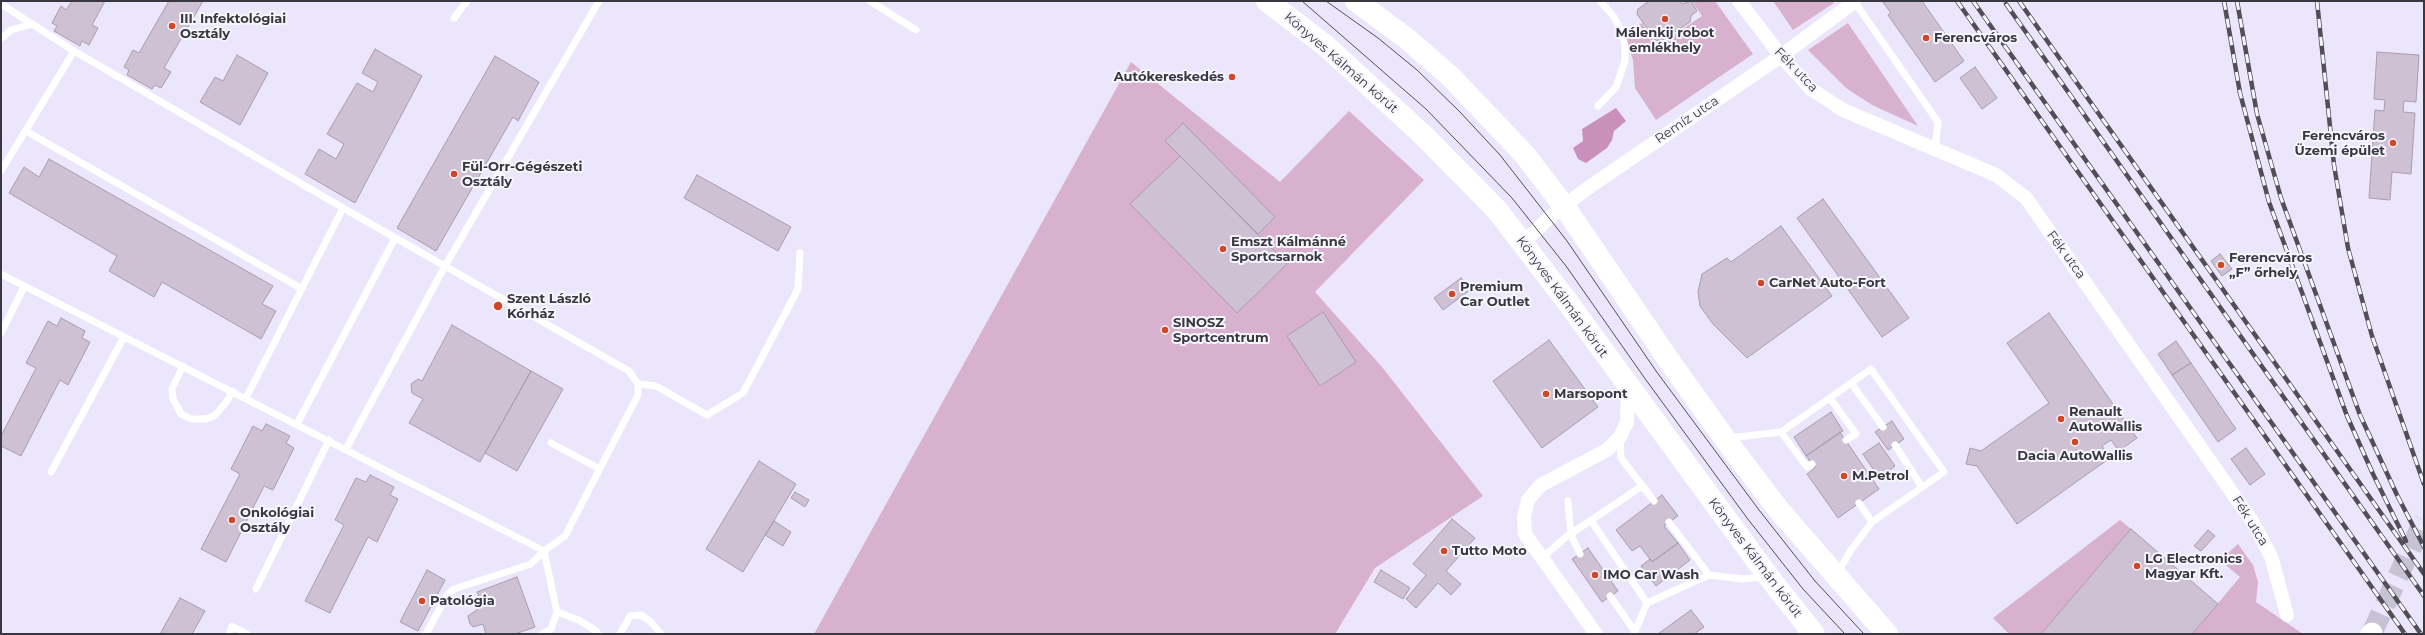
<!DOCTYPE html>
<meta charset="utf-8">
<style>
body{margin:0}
#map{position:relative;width:2425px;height:635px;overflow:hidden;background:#ebe6fb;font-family:Montserrat,sans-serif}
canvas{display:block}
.frame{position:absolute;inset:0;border:2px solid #39373f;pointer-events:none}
</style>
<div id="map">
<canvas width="2425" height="635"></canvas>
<div class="frame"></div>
</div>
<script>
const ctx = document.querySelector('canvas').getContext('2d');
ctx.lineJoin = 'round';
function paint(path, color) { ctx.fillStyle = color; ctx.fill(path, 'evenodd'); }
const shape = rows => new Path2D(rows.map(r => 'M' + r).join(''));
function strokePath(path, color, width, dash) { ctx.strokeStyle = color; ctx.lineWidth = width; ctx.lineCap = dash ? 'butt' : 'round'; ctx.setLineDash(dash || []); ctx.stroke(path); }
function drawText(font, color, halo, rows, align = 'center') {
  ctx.font = font + ' Montserrat,sans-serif'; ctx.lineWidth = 4; ctx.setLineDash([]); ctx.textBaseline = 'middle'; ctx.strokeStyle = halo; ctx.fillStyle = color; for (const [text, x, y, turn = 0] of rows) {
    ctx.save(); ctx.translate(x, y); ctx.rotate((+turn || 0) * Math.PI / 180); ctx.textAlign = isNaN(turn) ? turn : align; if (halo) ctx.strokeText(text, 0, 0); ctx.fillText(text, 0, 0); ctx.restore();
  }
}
paint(shape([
 [1692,1,1715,1,1753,54,1656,120,1635,88,1633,60,1624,34,1642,23,1657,46,1702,16],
 [1773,1,1832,1,1834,3,1793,30],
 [1848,23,1918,126,1872,105,1846,88,1808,50],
 [1131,62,1280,182,1349,111,1424,180,1315,292,1382,367,1483,496,1375,568,1335,634,814,634],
 [2120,520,2131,529,2041,634,2009,634,1993,618],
 [2238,544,2253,565,2258,582,2256,602,2303,634,2192,634,2240,577,2220,560]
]), '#d8b1ce');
paint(shape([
 [1616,108,1626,121,1614,131,1612,140,1607,148,1586,163,1578,159,1573,148,1583,141,1582,129]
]), '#c990bb');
const building = shape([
 [72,1,105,1,92,25,98,28,89,45,82,41,80,46,54,31,57,26,52,23,61,6,66,10,72,1],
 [169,1,203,1,164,68,171,72,161,88,155,85,152,89,127,75,129,70,124,67,133,50,139,53,169,1],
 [1649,1,1680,1,1682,4,1691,1,1697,11,1691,16,1690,22,1661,41,1655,40,1637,14,1638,9,1649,1],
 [1882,1,1922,1,1964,61,1935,82,1888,15,1891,13,1882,1],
 [375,49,422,76,355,203,305,174,319,149,336,159,344,144,327,134,357,83,373,92,378,82,362,73,375,49],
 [2377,52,2419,55,2416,102,2404,101,2403,112,2415,113,2411,174,2392,172,2390,200,2369,198,2375,110,2384,111,2385,100,2374,99,2377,52],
 [237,55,268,73,240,125,200,102,215,77,223,81,237,55],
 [495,56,539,82,518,121,513,117,436,251,397,228,495,56],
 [1975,67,1997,98,1982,109,1960,78,1975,67],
 [1183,123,1275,217,1258,234,1165,141,1183,123],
 [1180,156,1287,264,1237,313,1130,204,1180,156],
 [49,159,273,286,262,304,276,311,261,339,162,282,154,297,109,271,117,256,9,193,24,167,39,177,49,159],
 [697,175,791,227,778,251,684,198,697,175],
 [1823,199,1909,318,1882,337,1797,218,1823,199],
 [1781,226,1832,296,1747,358,1713,324,1700,306,1698,292,1702,274,1727,258,1731,262,1781,226],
 [2220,254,2232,269,2222,276,2211,261,2220,254],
 [1461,278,1470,290,1443,310,1434,298,1461,278],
 [1323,312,1356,362,1320,386,1287,336,1323,312],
 [2049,313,2137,438,2119,451,2111,440,2102,446,2110,458,2017,524,1977,466,1966,464,1970,448,1981,451,2049,403,2007,343,2049,313],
 [61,318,85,331,82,338,90,342,68,385,60,380,21,456,1,446,1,436,36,368,26,363,48,321,57,326,61,318],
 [452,325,531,371,480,462,409,423,423,399,412,393,411,384,418,379,422,381,452,325],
 [1549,340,1598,407,1542,448,1493,381,1549,340],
 [2176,341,2191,363,2172,375,2158,354,2176,341],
 [2191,363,2236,429,2218,442,2172,375,2191,363],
 [531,371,563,389,517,471,485,453,531,371],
 [1831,412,1843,431,1806,456,1794,437,1831,412],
 [1892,421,1904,439,1888,450,1875,432,1892,421],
 [266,424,290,436,286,443,294,448,273,490,264,486,226,562,201,549,240,474,231,469,253,426,262,431,266,424],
 [1840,432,1879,489,1838,518,1807,474,1815,468,1806,456,1840,432],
 [1879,443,1895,466,1879,478,1863,454,1879,443],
 [2246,448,2265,474,2250,485,2231,459,2246,448],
 [759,461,796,484,743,572,706,549,759,461],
 [370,475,394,487,390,495,398,499,377,542,368,537,330,613,305,601,344,525,335,520,356,478,366,482,370,475],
 [795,492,809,500,805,507,791,498,795,492],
 [1662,495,1678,516,1664,526,1678,543,1652,562,1640,546,1632,551,1616,530,1662,495],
 [1452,519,1475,538,1446,571,1461,584,1451,595,1438,583,1416,608,1406,599,1426,575,1413,564,1452,519],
 [774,521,791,532,783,546,765,535,774,521],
 [2131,529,2218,604,2192,634,2041,634,2131,529],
 [2208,530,2215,536,2201,551,2194,546,2208,530],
 [1678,543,1690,560,1656,586,1641,566,1650,559,1652,562,1678,543],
 [1588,548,1618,591,1602,602,1572,559,1588,548],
 [427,570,445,580,418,631,400,622,427,570],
 [1381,570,1410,588,1403,599,1374,582,1381,570],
 [517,577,535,627,515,634,486,634,483,624,473,627,470,624,468,616,477,610,473,601,480,598,477,592,517,577],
 [180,598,205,611,192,634,160,634,180,598],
 [1691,610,1704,627,1694,634,1658,634,1691,610]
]);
paint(building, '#cec1d3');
strokePath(building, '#a89cae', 1);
strokePath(shape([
 [2372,633,2424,520]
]), '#c7c3d5', 21, [21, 10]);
strokePath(shape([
 [870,1,916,30],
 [1854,1,1938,122,1935,149],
 [1,4,74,51,343,208,629,371,638,384,638,395,565,536,544,551,531,564,454,589,447,595,426,634],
 [454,18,467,1],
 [1,39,11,30,32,24],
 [1598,106,1616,87,1625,61,1625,46,1621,31,1614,17,1600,1],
 [26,131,302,289],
 [1,171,74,51],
 [1,274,544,551,557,612,551,629,542,634],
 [1,333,24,287],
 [183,366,172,389,173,399,181,414,191,419,206,419,214,416,225,404,233,391],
 [1851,383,1883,427],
 [638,384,656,386,707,415,743,393,798,289,800,253],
 [246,398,343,208],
 [1830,398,1856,434,1846,440],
 [297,424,395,238],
 [1781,432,1871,369,1944,472,1872,522],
 [1620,437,1621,458,1654,501],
 [1729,438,1781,432,1807,467,1812,464],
 [551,443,598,468],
 [1895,445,1922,487],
 [346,449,445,266,599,1],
 [51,472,124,337],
 [1568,501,1571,535,1580,554],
 [1592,522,1647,603],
 [1669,522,1709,575,1742,579,1764,577],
 [1542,558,1566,537,1642,486],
 [1837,574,1851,550,1872,522,1859,503],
 [256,589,329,440],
 [1610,596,1634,630],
 [557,612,579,620,596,631,598,634],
 [229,634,232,626,247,634],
 [620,634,630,616,641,615,650,621,661,634],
 [1634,634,1647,603,1709,575]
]), '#fff', 7);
strokePath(shape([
 [1739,1,1781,56,1811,89,1843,110,1996,175,2026,198,2252,521,2271,556,2287,615],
 [1523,243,1549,218,1585,190,1781,56,1854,2],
 [1596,634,1525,534,1524,517,1528,500,1541,485,1607,450,1620,437,1627,422,1628,387]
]), '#fff', 14);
strokePath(shape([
 [2371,634,2372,633]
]), '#fff', 21);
strokePath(shape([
 [1267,1,1326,46,1423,135,1497,210,1566,300,1768,576,1814,634],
 [1356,1,1406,38,1450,76,1525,155,1564,206,1670,362,1725,439,1778,509,1887,634]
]), '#fff', 22);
strokePath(shape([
 [1302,1,1426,109,1512,198,1566,266,1646,380,1747,518,1803,589,1845,634],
 [1326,1,1378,38,1417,70,1460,112,1500,155,1567,241,1656,371,1759,510,1815,581,1864,634]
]), '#514e58', 1);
const rail = shape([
 [1957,1,2405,634],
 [1973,1,2421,634],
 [2019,1,2424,574],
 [2224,1,2240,93,2269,202,2347,416,2373,474,2406,541],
 [2237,1,2257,114,2281,198,2360,415,2397,495,2424,547],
 [2317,1,2334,165,2348,248,2372,336,2424,484],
 [2006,4,2424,596]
]);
strokePath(rail, '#514e58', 4.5);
strokePath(rail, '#f7f6fe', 3, [9]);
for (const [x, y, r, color] of [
 [1665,19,4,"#d14627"],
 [172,26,4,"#d14627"],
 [1926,38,4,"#d14627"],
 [1232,77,4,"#d14627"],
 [2393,143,4,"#d14627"],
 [454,174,4,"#d14627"],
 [1223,249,4,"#d14627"],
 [2221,265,4,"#d14627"],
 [1761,283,4,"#d14627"],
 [1452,294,4,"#d14627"],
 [498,306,5,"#d14627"],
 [1165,330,4,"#d14627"],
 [1546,394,4,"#d14627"],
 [2061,419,4,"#d14627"],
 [2075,442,4,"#d14627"],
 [1844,476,4,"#d14627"],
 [232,520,4,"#d14627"],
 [1444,551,4,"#d14627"],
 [2137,566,4,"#d14627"],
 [1595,575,4,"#d14627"],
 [422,601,4,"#d14627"]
]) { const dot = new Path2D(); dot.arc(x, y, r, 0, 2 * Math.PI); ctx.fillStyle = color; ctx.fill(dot); strokePath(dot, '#f7f6fe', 1.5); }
drawText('bold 13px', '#39373f', '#f7f6fe', [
 ["III. Infektológiai",180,19],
 ["Osztály",180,34],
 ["Málenkij robot",1665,33,"center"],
 ["emlékhely",1665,48,"center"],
 ["Ferencváros",1934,38],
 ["Autókereskedés",1224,77,"right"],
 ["Ferencváros",2385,136,"right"],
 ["Üzemi épület",2385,151,"right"],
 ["Fül-Orr-Gégészeti",462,167],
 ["Osztály",462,182],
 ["Emszt Kálmánné",1231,242],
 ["Sportcsarnok",1231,257],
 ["Ferencváros",2229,258],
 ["„F” őrhely",2229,273],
 ["CarNet Auto-Fort",1769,283],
 ["Premium",1460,287],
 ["Car Outlet",1460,302],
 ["Szent László",507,299],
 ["Kórház",507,314],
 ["SINOSZ",1173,323],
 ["Sportcentrum",1173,338],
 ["Marsopont",1554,394],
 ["Renault",2069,412],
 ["AutoWallis",2069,427],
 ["Dacia AutoWallis",2075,456,"center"],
 ["M.Petrol",1852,476],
 ["Onkológiai",240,513],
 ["Osztály",240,528],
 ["Tutto Moto",1452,551],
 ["LG Electronics",2145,559],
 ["Magyar Kft.",2145,574],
 ["IMO Car Wash",1603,575],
 ["Patológia",430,601]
], 'left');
drawText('13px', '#39373f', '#f7f6fe', [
 ["Könyves Kálmán körút",1341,63,41],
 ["Fék utca",1796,70,46],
 ["Remíz utca",1687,120,-34],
 ["Fék utca",2066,255,54],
 ["Könyves Kálmán körút",1562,297,54],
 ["Fék utca",2250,521,58],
 ["Könyves Kálmán körút",1755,558,53]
]);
</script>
